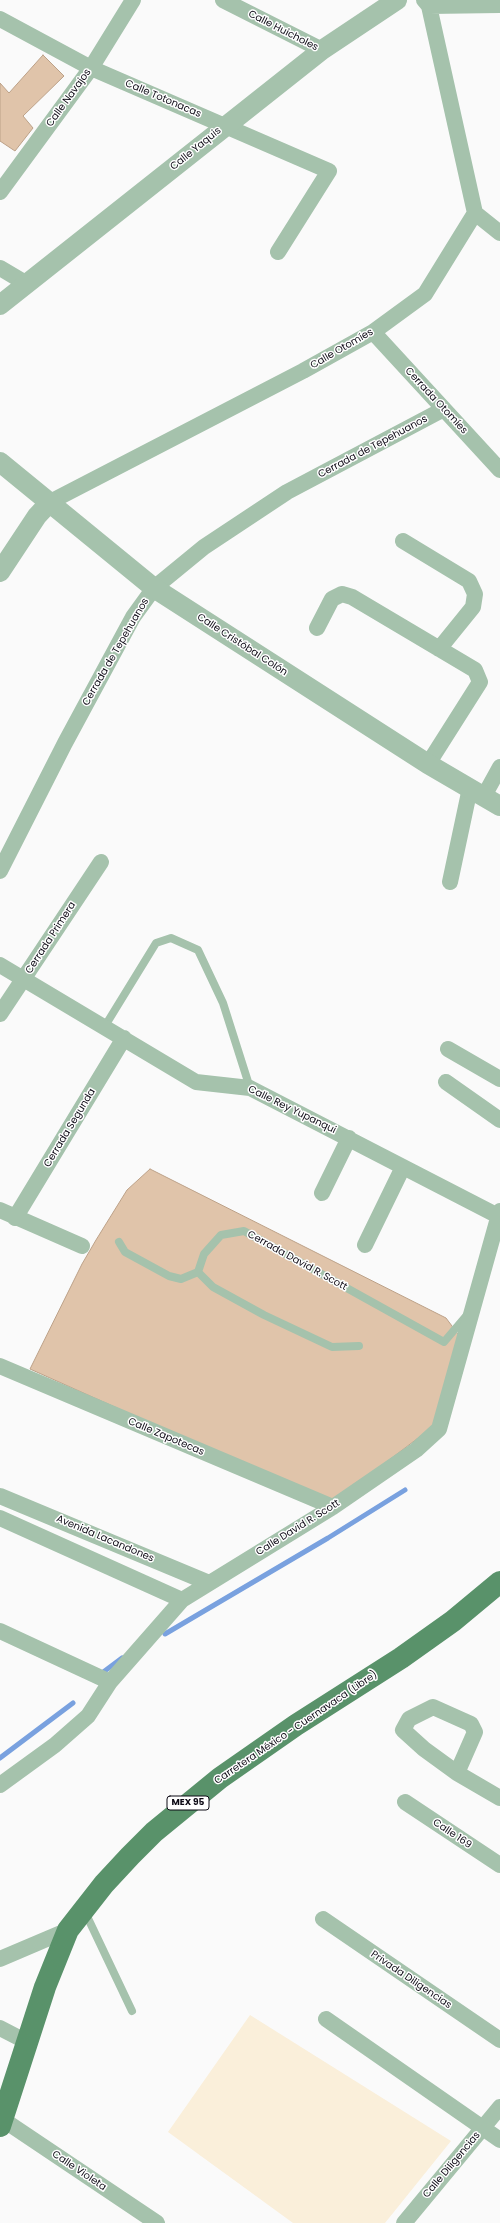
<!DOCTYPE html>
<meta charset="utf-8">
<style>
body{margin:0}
canvas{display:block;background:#fafafa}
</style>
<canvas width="500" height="2223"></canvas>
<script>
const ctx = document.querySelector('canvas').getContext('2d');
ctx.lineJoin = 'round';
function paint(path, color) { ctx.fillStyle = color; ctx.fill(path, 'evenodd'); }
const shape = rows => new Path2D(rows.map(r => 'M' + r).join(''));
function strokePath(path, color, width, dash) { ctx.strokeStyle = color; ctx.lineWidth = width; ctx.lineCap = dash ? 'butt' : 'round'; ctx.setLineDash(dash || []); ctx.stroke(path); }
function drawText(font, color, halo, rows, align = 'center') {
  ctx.font = font + ' Poppins,sans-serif'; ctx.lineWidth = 3; ctx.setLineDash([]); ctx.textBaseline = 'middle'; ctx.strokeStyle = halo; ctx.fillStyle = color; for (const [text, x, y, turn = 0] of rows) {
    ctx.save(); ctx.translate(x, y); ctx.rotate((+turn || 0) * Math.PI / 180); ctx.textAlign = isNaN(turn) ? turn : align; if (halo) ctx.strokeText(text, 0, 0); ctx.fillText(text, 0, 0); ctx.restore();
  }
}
paint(shape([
 [250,2015,451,2141,385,2223,293,2223,168,2132]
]), '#faefda');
strokePath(shape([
 [165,1634,328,1538,405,1490],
 [102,1673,122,1658],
 [0,1758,73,1703]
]), '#79a1df', 5);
const building = shape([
 [43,55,64,76,23,116,33,128,15,151,0,141,0,83,9,93,43,55],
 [150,1169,446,1318,461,1338,434,1426,331,1504,30,1369,82,1264,96,1240,127,1190,150,1169]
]);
paint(building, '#e0c4aa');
strokePath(building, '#bca188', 1);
strokePath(shape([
 [105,1026,156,943,171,938,198,950,223,1003,250,1088],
 [119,1242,125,1252,169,1276,181,1279,198,1272],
 [359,1346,332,1347,264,1315,213,1287,198,1272,204,1254,221,1235,244,1231,444,1342,467,1315],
 [85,1912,132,2011]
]), '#a5c2ac', 8);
strokePath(shape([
 [223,0,322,50],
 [429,6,500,5],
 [0,19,91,68,329,171,278,252],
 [0,192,91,68,133,0],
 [475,213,500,233],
 [0,268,27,284],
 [373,332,500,470],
 [50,502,303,371,373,332,425,294,475,213,429,6,424,0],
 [403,541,469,581,475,594,473,607,439,649],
 [317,628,332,599,342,594,352,597,475,670,480,682,428,764],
 [484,796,500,767],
 [0,871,65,743,133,617,154,588,204,547,287,492,444,409],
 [450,882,470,788],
 [0,965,196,1082,250,1088,500,1217],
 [0,1014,101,862],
 [448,1049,500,1079],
 [446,1082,500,1120],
 [322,1193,349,1138],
 [0,1210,82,1246],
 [15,1218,124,1038],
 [365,1245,403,1167],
 [0,1366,333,1507],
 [0,1496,209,1583],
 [0,1518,182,1600],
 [0,1631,110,1682],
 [457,1773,475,1732,471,1724,433,1707,409,1719,403,1730,424,1749,457,1773,500,1798],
 [0,1785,55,1745,88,1716,110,1682,182,1600,333,1507,416,1450,439,1429,500,1211],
 [405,1802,500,1865],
 [323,1919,500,2040],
 [0,1959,68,1930],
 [326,2019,500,2140],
 [0,2028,27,2042],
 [2,2119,157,2223],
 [404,2223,500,2107]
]), '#a5c2ac', 16);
strokePath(shape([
 [0,305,322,50,397,0],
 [0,462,154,588,428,764,500,806],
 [0,572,37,516,50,502]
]), '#a5c2ac', 20);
strokePath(shape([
 [0,2126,45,1987,68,1930,104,1884,130,1856,154,1832,220,1778,296,1725,401,1658,453,1621,500,1582]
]), '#59926a', 22);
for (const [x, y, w] of [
 [188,1803,42]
]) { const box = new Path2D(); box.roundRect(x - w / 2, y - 7, w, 14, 3); ctx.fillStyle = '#fff'; ctx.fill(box); strokePath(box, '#0d0a15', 1); }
drawText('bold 9px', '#0d0a15', null, [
 ["MEX 95",188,1803]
]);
drawText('10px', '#0d0a15', '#fff', [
 ["Calle Huicholes",283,31,27],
 ["Calle Navajos",69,98,-54],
 ["Calle Totonacas",163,99,23],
 ["Calle Yaquis",196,149,-39],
 ["Calle Otomíes",342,349,-30],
 ["Cerrada Otomíes",436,401,47],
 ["Cerrada de Tepehuanos",373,447,-28],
 ["Calle Cristóbal Colón",242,645,33],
 ["Cerrada de Tepehuanos",116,652,-60],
 ["Cerrada Primera",51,938,-57],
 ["Calle Rey Yupanqui",292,1110,26],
 ["Cerrada Segunda",70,1128,-59],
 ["Cerrada David R. Scott",297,1261,29],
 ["Calle Zapotecas",166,1437,23],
 ["Calle David R. Scott",298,1528,-32],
 ["Avenida Lacandones",105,1539,23],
 ["Carretera México - Cuernavaca (Libre)",296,1728,-34],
 ["Calle 169",452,1834,34],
 ["Privada Diligencias",411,1980,34],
 ["Calle Diligencias",452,2165,-50],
 ["Calle Violeta",79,2171,34]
]);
</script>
